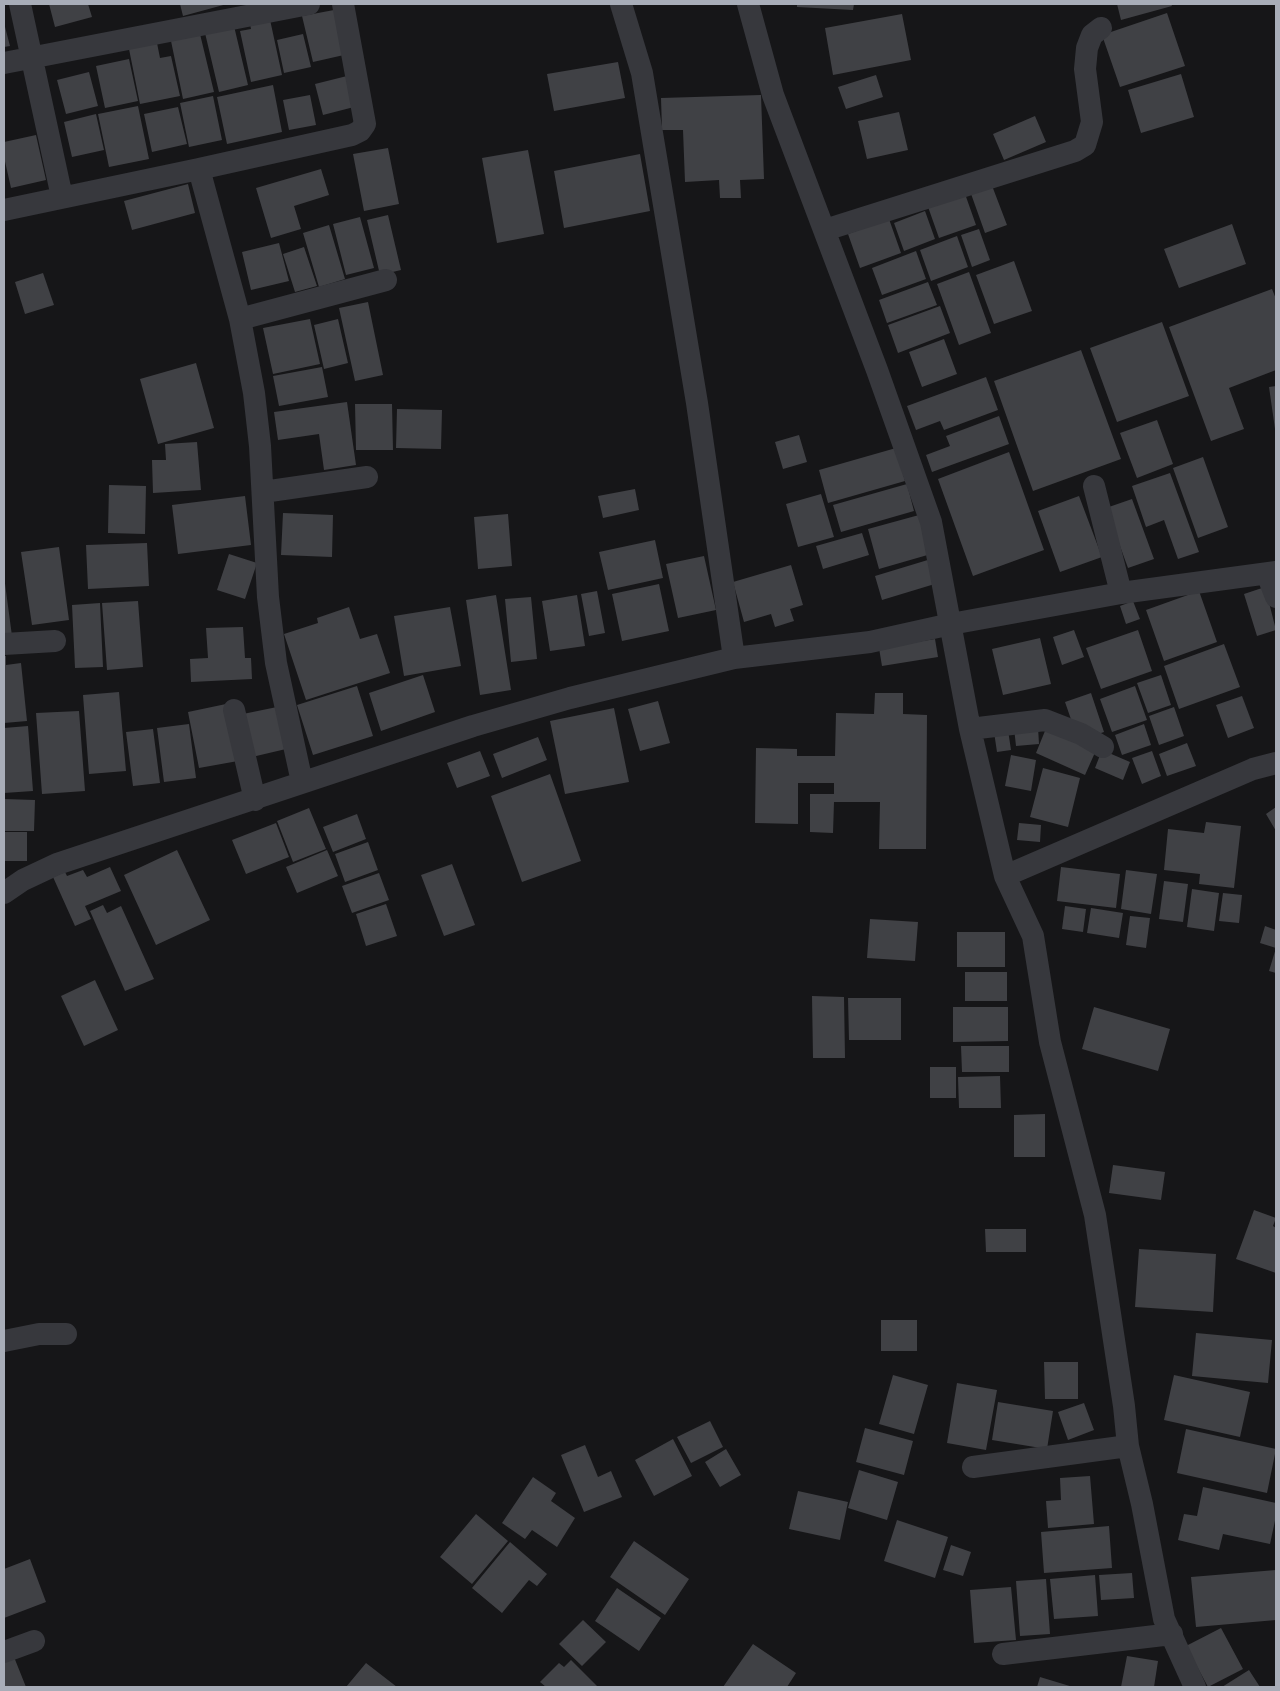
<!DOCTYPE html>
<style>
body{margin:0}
#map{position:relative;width:1280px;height:1691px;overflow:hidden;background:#161618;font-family:"Exo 2",sans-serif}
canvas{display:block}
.frame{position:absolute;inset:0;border:5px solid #a8adb8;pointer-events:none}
</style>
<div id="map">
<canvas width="1280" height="1691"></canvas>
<div class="frame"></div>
</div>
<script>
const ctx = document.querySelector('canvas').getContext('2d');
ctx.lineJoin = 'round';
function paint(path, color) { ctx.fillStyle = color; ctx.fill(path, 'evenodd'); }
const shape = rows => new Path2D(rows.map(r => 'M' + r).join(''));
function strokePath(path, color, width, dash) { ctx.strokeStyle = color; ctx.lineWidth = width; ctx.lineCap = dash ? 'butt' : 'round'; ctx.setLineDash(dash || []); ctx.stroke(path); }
paint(shape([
 [49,4,88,4,92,17,55,27],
 [180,4,227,4,183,16],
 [797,4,854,4,853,10,797,7],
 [1117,4,1171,4,1172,6,1121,20],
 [334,10,344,55,313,62,302,16],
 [1167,13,1185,66,1120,87,1102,35],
 [902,14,911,60,833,75,825,28],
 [269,15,282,75,251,82,240,31,251,29,249,19],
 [4,23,10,46,4,47],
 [234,26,248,85,219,92,205,33],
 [200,34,214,92,183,99,171,41],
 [303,34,311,67,284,73,277,40],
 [157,43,160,58,171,56,180,96,140,104,129,49],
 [129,59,138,101,105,108,96,66],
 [618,62,625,98,554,111,547,74],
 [89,72,98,106,66,114,57,80],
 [1181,74,1194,117,1141,133,1128,90],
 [876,75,883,97,846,109,838,87],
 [347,76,354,107,323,115,315,84],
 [273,85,282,132,227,144,217,97],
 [310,95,316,125,289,130,283,100],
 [761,95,764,179,740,180,741,198,720,198,719,180,685,182,683,130,662,130,661,98],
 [213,96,222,140,189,147,180,103],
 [138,106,149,159,109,167,98,114],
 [178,107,187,144,152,152,144,114],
 [899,112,908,150,867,159,858,121],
 [96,114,104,150,72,157,64,122],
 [1035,116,1046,142,1004,160,993,134],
 [36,135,46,180,11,188,4,157,4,142],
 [388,148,399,204,364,211,353,154],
 [528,150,544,234,497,243,482,158],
 [640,154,650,211,564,228,554,171],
 [321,169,329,195,294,206,301,229,271,238,256,188],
 [991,183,1007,225,985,233,970,191],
 [188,184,195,213,132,230,124,201],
 [964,191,976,225,939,238,927,204],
 [925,211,935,239,904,251,894,223],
 [388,215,401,270,380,275,367,220],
 [360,217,374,268,346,275,333,224],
 [889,219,901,253,860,268,848,234],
 [1232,224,1246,264,1179,288,1164,249],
 [329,225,345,279,319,287,303,233],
 [979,229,990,260,972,267,961,235],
 [957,236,968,267,931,281,920,250],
 [279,243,289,281,251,290,242,252],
 [304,247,317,286,295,292,283,254],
 [916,251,926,279,882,295,872,268],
 [1014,261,1032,311,994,324,976,275],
 [969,272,991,333,959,345,937,284],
 [43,273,54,305,25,314,15,282],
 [928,282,937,305,887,323,879,300],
 [1272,289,1276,299,1276,370,1229,388,1244,429,1211,441,1169,327],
 [368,302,383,375,355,381,339,308],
 [940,306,950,333,898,353,888,325],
 [310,319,320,364,273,374,263,328],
 [338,319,348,363,324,369,314,325],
 [1162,322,1189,396,1117,422,1090,348],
 [944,339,957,374,922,387,909,352],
 [1081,350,1121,459,1033,491,994,381],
 [196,363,214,428,158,444,140,379],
 [322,367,328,397,279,406,273,376],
 [986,377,998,410,944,430,940,421,916,430,907,406],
 [1276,386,1276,429,1275,429,1269,387],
 [347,402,356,465,324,470,319,434,278,440,274,412],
 [355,404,392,404,393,450,356,450],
 [397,409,442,410,441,449,396,448],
 [999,416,1009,444,932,472,926,455,950,446,946,436],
 [1157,420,1173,464,1137,478,1120,433],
 [799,435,807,462,783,469,775,442],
 [197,442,201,490,153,493,152,460,166,460,165,444],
 [896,448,905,481,828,503,819,470],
 [1009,452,1044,550,973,576,938,479],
 [1203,457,1228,527,1198,538,1173,468],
 [1170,473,1199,552,1178,559,1164,520,1146,527,1132,486],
 [907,484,914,511,841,532,833,505],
 [109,485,146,486,145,534,108,533],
 [635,489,639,510,603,518,598,496],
 [821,494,834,537,798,547,786,504],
 [245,496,251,545,178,554,172,505],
 [1079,496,1102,557,1060,572,1038,511],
 [1132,499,1154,559,1128,568,1106,508],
 [283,513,333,515,332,557,281,555],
 [508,514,512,566,478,569,474,517],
 [919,515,931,554,879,569,868,529],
 [862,533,869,555,823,569,816,546],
 [655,540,663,578,608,590,599,552],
 [147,543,149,586,88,589,86,545],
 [59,547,69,620,32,625,21,552],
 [229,554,257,563,245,599,217,590],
 [704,556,716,610,678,618,666,564],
 [931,559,938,583,882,600,875,576],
 [791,565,803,605,790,609,794,621,775,627,771,614,744,622,733,582],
 [4,576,12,636,4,637],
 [659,584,669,631,622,641,612,594],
 [1265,587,1276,630,1257,636,1244,594],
 [597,591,605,633,589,636,581,594],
 [1199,591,1217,642,1164,661,1146,610],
 [496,595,511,690,480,695,466,600],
 [577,595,585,646,550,651,542,601],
 [531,597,537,659,511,662,505,599],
 [138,601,143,667,107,670,102,603],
 [1133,601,1140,619,1126,624,1120,606],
 [100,603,103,667,75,668,72,605],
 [349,607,360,639,377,634,390,673,306,700,284,634,318,623,317,618],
 [450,607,461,666,404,676,394,616],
 [243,627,245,658,251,658,252,679,191,682,190,659,208,658,206,628],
 [1074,630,1084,657,1062,665,1053,637],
 [1138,630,1152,671,1101,689,1086,648],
 [1040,638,1051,684,1003,695,992,649],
 [935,639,938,657,882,666,879,648],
 [1224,644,1240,687,1179,709,1164,666],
 [4,656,6,656,6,665,21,663,27,721,4,723],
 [423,675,435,712,381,731,369,693],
 [1161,675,1171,705,1148,713,1137,683],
 [357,686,373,736,313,755,297,705],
 [1135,686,1147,720,1112,732,1100,699],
 [119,692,126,771,89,774,83,695],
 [875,693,903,693,903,714,927,715,926,849,879,849,880,802,834,802,833,833,810,832,810,794,834,794,834,783,798,783,798,824,755,823,756,748,797,749,797,756,835,756,836,713,874,714],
 [1091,693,1104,732,1092,736,1075,731,1065,702],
 [1242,696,1254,728,1228,738,1216,705],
 [658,701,670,743,640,751,628,709],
 [226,704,238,761,199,768,188,712],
 [277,707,286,749,252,757,243,714],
 [1174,707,1184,736,1159,745,1149,716],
 [614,708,629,782,565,794,550,721],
 [79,711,85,791,42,794,36,713],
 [189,724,196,778,164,782,157,728],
 [1144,724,1151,745,1122,755,1115,735],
 [28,726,33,791,4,793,4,728],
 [1047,726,1097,748,1085,775,1036,753],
 [1038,727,1039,744,1016,746,1014,728],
 [153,729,160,783,133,786,126,732],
 [1008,730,1011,750,997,752,994,732],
 [538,737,547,760,502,778,493,754],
 [1187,743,1196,766,1167,776,1159,754],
 [1102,750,1130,762,1123,780,1095,768],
 [480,751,490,776,457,788,447,763],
 [1152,751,1161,776,1142,784,1132,758],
 [1011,755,1036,760,1031,791,1005,786],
 [1043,768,1080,778,1068,827,1030,817],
 [550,774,581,861,522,882,491,796],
 [4,799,35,800,34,831,4,831],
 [1276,807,1276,831,1266,814],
 [309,808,326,849,293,862,277,821],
 [357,814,366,839,333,852,323,827],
 [1206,822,1241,826,1234,888,1199,884,1200,874,1164,870,1168,829,1204,833],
 [276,823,289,857,246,874,232,840],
 [1019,823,1041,825,1040,842,1017,840],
 [4,832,27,832,27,861,4,861],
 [368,842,378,870,345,882,335,854],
 [177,850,210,920,156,945,124,875],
 [327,850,338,876,297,893,286,867],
 [452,864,475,925,444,936,421,875],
 [110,867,121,891,85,906,91,919,75,926,53,877,65,872,67,876,83,870,87,877],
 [1061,867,1120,874,1116,908,1057,901],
 [1126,870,1157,874,1151,914,1121,909],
 [379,873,389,900,352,913,342,886],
 [1164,881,1188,884,1183,922,1159,919],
 [1192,889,1219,893,1214,931,1187,927],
 [1223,893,1242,895,1239,923,1219,921],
 [386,904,397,936,366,946,356,914],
 [103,905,107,913,121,906,154,979,125,991,90,911],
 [1065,906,1086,909,1083,932,1062,929],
 [1091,908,1123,913,1119,938,1087,933],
 [1130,916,1150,918,1146,948,1126,945],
 [870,919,918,922,915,961,867,958],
 [1265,926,1276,930,1276,973,1269,971,1276,948,1260,943],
 [957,932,1005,932,1005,967,957,967],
 [965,972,1007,972,1007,1001,965,1001],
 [95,980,118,1030,84,1046,61,996],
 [812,996,844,997,845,1058,813,1058],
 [848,998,901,998,901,1040,849,1040],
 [953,1007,1008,1007,1008,1041,953,1042],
 [1094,1007,1170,1029,1158,1071,1082,1049],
 [961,1046,1009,1046,1009,1072,962,1072],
 [930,1067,956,1067,956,1098,930,1098],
 [1000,1076,1001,1108,959,1108,958,1077],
 [1045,1114,1045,1157,1014,1157,1014,1115],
 [1113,1165,1165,1172,1161,1200,1109,1193],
 [1254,1210,1276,1218,1273,1226,1276,1228,1276,1273,1236,1259],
 [985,1229,1026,1229,1026,1252,986,1252],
 [1139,1249,1216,1254,1213,1312,1135,1307],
 [881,1320,917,1320,917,1351,881,1351],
 [1196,1333,1272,1340,1268,1383,1192,1376],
 [1044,1362,1078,1362,1078,1399,1045,1399],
 [893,1375,928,1385,914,1434,879,1424],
 [1174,1375,1250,1392,1240,1437,1164,1420],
 [957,1383,997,1390,986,1450,947,1443],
 [998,1402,1053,1411,1047,1449,992,1440],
 [1084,1403,1094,1430,1068,1440,1058,1412],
 [710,1421,723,1447,691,1463,677,1437],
 [865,1428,913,1441,904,1475,856,1462],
 [1186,1429,1276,1449,1267,1493,1177,1473],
 [673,1439,692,1476,654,1496,635,1460],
 [585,1445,598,1477,611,1471,622,1497,584,1512,561,1455],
 [726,1449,741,1475,720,1487,705,1462],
 [859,1470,898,1482,887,1520,848,1508],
 [1090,1476,1094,1524,1048,1528,1046,1501,1061,1500,1060,1478],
 [533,1477,556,1493,551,1501,575,1518,557,1547,532,1530,525,1539,502,1523],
 [1203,1487,1276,1503,1276,1516,1270,1544,1223,1534,1219,1550,1178,1540,1184,1514,1197,1516],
 [798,1491,848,1502,840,1540,789,1529],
 [476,1514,508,1541,472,1584,440,1557],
 [897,1520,948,1537,935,1578,884,1561],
 [1109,1526,1112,1568,1044,1573,1041,1532],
 [634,1541,689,1579,665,1615,610,1577],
 [510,1542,547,1574,537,1586,529,1580,502,1613,472,1588],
 [951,1545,971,1552,963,1576,943,1570],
 [30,1559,46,1602,4,1618,4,1569],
 [1276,1570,1276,1620,1196,1627,1191,1577],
 [1132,1573,1134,1598,1101,1600,1099,1575],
 [1095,1575,1098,1616,1054,1619,1050,1579],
 [1046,1579,1050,1634,1020,1636,1016,1581],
 [1011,1587,1016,1640,974,1643,970,1590],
 [617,1588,661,1618,639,1651,595,1621],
 [583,1620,606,1642,582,1666,559,1644],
 [1221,1628,1243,1669,1208,1687,1186,1646],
 [753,1644,796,1673,787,1687,723,1687],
 [1127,1656,1158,1661,1154,1687,1121,1687],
 [14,1657,26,1687,4,1687,4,1661],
 [571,1660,598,1687,546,1687,540,1682,559,1663,564,1667],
 [366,1663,397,1687,346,1687],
 [1249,1670,1260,1687,1222,1687],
 [1040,1677,1073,1687,1037,1687]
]), '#404145');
strokePath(shape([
 [20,4,62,197],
 [621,4,642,73,697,403,734,658],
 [748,4,773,95,877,370,931,522,970,729,1005,876,1033,936,1050,1042,1095,1215,1124,1406,1128,1446,1142,1504,1164,1619,1195,1687],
 [4,63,309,4],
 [199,169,352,135,360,131,365,124,343,4],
 [4,210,199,169,240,319,254,393,260,446,268,597,276,663,302,782],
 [825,230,1075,151,1085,145,1092,122,1085,69,1087,48,1092,35,1101,28],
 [240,319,386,280],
 [1094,486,1121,593],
 [263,492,367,477],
 [1267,574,1276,597],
 [4,644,55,641],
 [234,710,255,800],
 [970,729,1045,720,1081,734,1103,747],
 [1005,876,1253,769,1276,763],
 [4,893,23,880,57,864,473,726,570,698,734,658,870,642,951,624,1121,593,1276,572],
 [4,1341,39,1334,66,1334],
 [973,1467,1128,1446],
 [4,1652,34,1641],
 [1003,1654,1172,1634]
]), '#37383d', 22);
</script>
